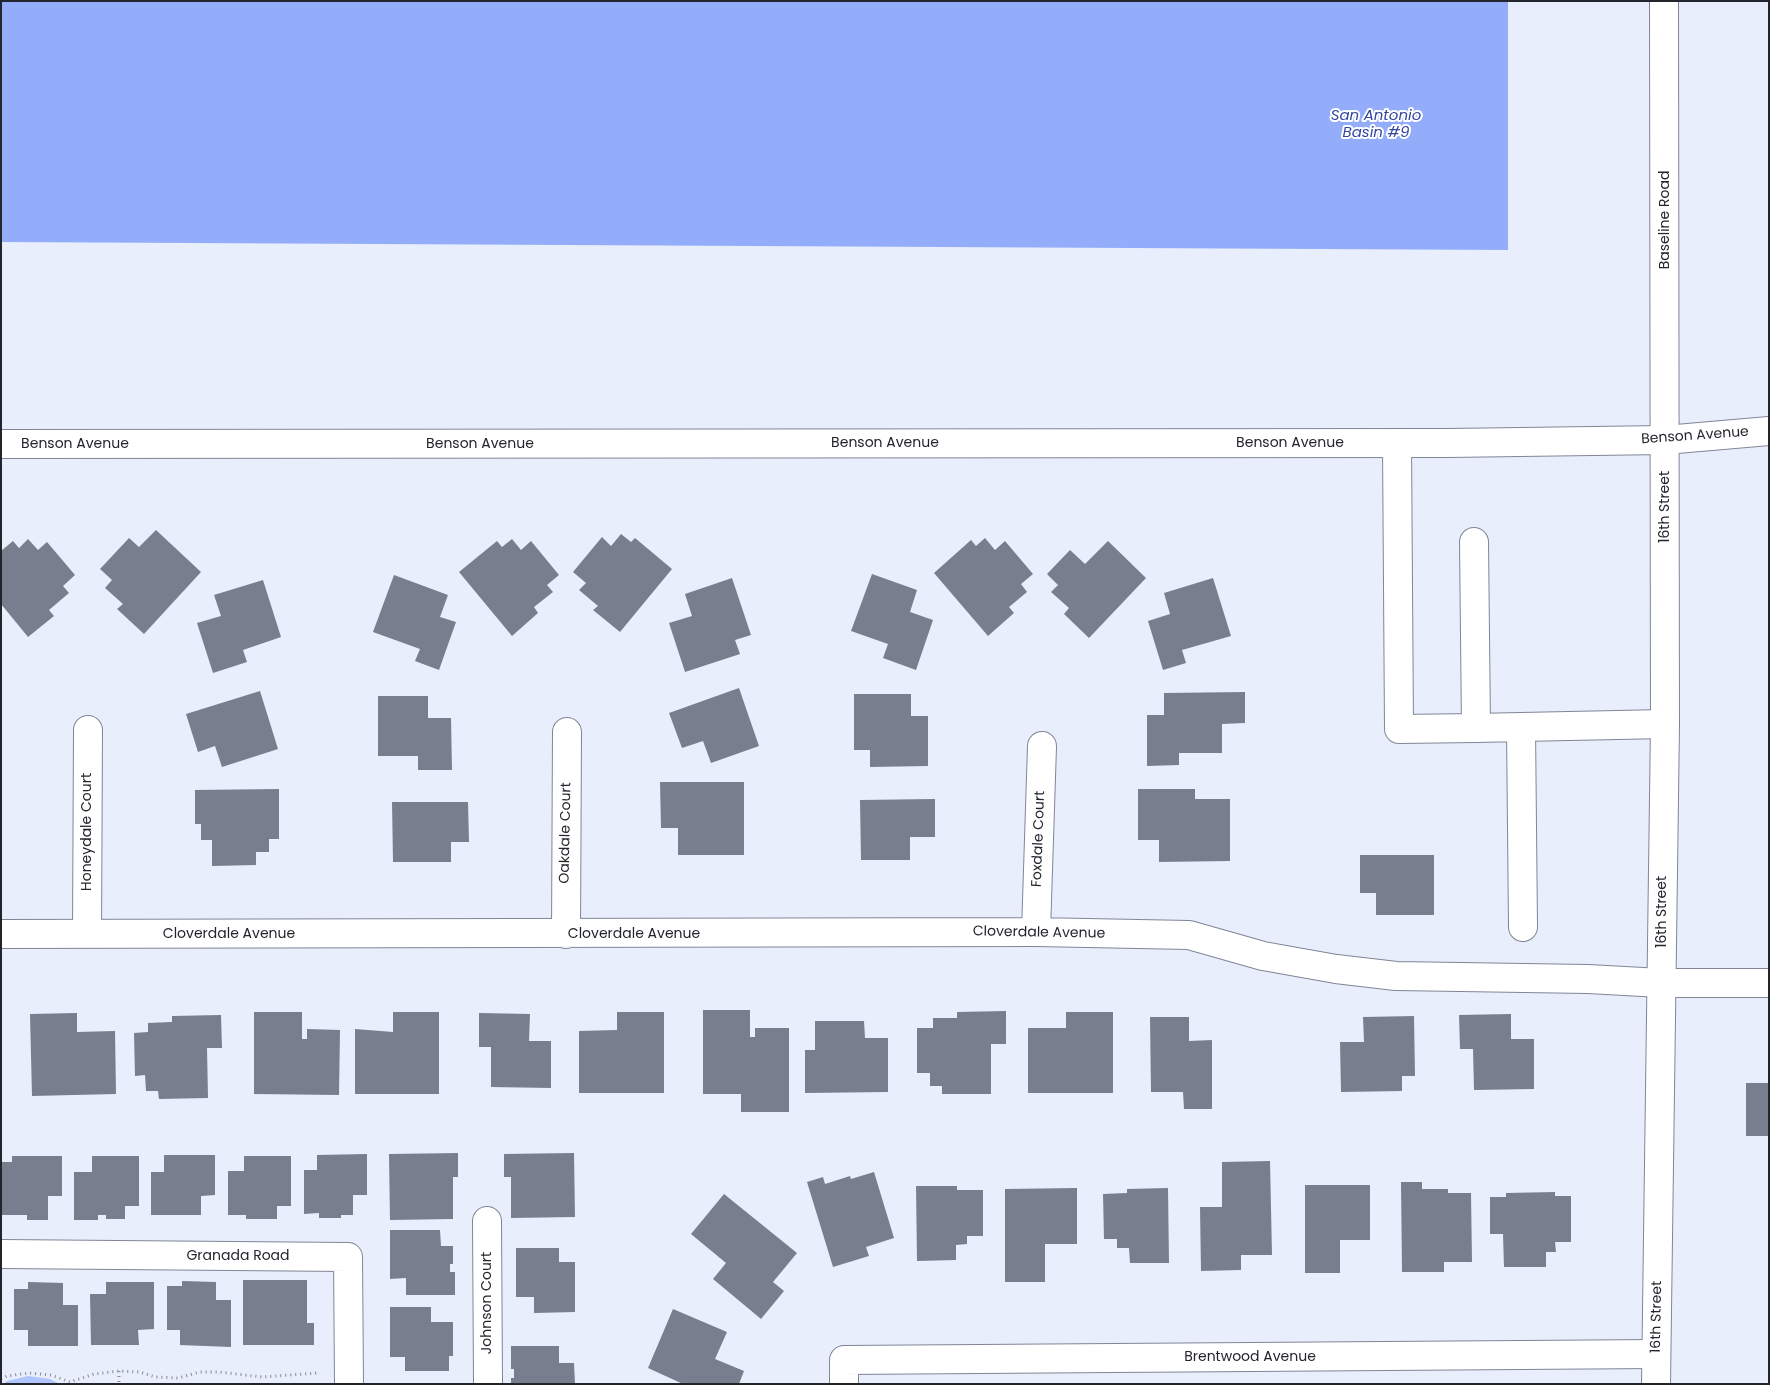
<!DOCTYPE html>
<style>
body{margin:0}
#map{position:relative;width:1770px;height:1385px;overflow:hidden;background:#e8eefc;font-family:Poppins,sans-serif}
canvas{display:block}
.frame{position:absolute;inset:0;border:2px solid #23252c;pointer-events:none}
</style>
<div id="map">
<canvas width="1770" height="1385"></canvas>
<div class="frame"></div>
</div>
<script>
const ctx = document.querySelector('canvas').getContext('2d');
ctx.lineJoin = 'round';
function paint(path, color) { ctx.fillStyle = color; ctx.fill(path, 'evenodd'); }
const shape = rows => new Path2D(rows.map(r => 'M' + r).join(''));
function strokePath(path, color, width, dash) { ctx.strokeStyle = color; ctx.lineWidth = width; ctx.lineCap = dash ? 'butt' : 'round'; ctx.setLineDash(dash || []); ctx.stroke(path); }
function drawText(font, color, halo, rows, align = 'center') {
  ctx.font = font + ' Poppins,sans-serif'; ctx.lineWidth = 4; ctx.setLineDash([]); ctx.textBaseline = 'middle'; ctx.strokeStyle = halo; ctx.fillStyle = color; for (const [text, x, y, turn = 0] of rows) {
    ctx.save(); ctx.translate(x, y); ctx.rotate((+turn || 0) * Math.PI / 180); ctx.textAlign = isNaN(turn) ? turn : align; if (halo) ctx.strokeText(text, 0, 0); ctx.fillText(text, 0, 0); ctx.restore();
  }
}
paint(shape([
 [28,1376,50,1379,60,1384,3,1384,7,1381]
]), '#b0c4fd');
paint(shape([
 [1,1,1508,1,1508,250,1,242]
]), '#93adfa');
paint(shape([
 [156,530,201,572,144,634,117,609,123,604,105,588,112,580,100,569,129,538,139,547],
 [621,534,631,542,635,538,672,569,620,632,593,610,598,606,579,590,586,583,573,572,602,537,611,546],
 [985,538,995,550,1005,541,1033,574,1021,584,1027,592,1009,607,1014,613,988,636,934,573,971,540,976,546],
 [28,539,38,550,47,542,75,575,63,586,69,593,49,610,54,616,28,637,1,604,1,551,13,541,19,548],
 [512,539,521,550,531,541,559,575,547,585,553,592,534,607,538,613,512,636,459,572,497,541,502,547],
 [1108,541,1146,578,1089,638,1064,614,1069,608,1051,592,1058,585,1047,574,1070,550,1085,564],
 [872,574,917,590,910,612,933,620,916,670,883,658,888,644,851,631],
 [394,575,448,595,440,617,456,622,439,670,415,661,420,649,373,632],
 [732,578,751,635,735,640,740,654,685,672,669,623,692,616,685,594],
 [1213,578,1231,636,1182,650,1186,663,1163,670,1148,621,1170,614,1164,593],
 [263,580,281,637,243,650,247,662,213,673,197,623,221,616,214,595],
 [739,688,759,746,711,763,703,741,682,748,669,713],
 [260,691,278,749,222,767,215,746,198,752,186,714],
 [1245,692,1245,723,1222,724,1222,753,1179,753,1179,765,1147,766,1147,715,1164,715,1164,693],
 [854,694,911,694,911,716,928,716,928,766,870,767,870,750,854,750],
 [378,696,428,696,428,718,451,718,452,770,418,770,418,756,378,756],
 [660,782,744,782,744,855,678,855,678,828,661,828],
 [279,789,279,839,269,839,269,852,256,852,256,865,212,866,212,840,201,840,201,824,195,824,195,790],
 [1138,789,1195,789,1195,799,1230,799,1230,861,1159,862,1159,840,1138,840],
 [935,799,935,837,910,837,910,860,861,860,860,800],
 [392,802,468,802,469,842,451,842,451,862,393,862],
 [1360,855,1434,855,1434,915,1376,915,1376,893,1360,893],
 [703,1010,750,1010,750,1037,755,1037,755,1028,789,1028,789,1112,741,1112,741,1094,703,1094],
 [1006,1011,1006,1044,991,1044,991,1094,942,1094,942,1086,930,1086,930,1073,917,1073,917,1028,933,1028,933,1018,957,1018,957,1012],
 [254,1012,302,1012,302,1039,307,1039,307,1029,340,1030,339,1095,254,1094],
 [393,1012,439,1012,439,1094,355,1094,355,1029,393,1032],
 [617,1012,664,1012,664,1093,579,1093,579,1031,617,1030],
 [1066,1012,1113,1012,1113,1093,1028,1093,1028,1028,1066,1028],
 [77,1013,77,1032,115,1031,116,1094,32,1096,30,1014],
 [479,1013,530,1014,529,1041,551,1041,551,1088,491,1087,491,1047,479,1047],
 [1511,1014,1511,1039,1534,1039,1534,1089,1474,1090,1473,1049,1460,1049,1459,1015],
 [221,1015,222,1048,207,1048,208,1098,159,1099,158,1091,146,1091,145,1075,135,1076,134,1033,148,1032,148,1023,172,1022,172,1016],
 [1414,1016,1415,1076,1402,1076,1402,1091,1341,1092,1340,1042,1364,1042,1363,1017],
 [1150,1017,1189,1017,1189,1041,1212,1040,1212,1109,1184,1109,1183,1092,1151,1092],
 [815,1021,864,1021,865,1038,888,1038,888,1092,805,1093,805,1050,815,1050],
 [1746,1083,1769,1083,1769,1136,1746,1136],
 [458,1153,458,1177,453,1177,453,1219,390,1220,389,1154],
 [574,1153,575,1217,511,1218,511,1177,504,1177,504,1154],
 [367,1154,367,1195,353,1195,353,1215,341,1215,341,1218,319,1218,319,1213,304,1214,304,1170,317,1170,317,1155],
 [164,1155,215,1155,215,1195,201,1196,201,1215,151,1215,151,1172,164,1172],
 [12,1156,62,1156,62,1196,48,1196,48,1220,27,1220,27,1215,1,1215,1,1162,12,1162],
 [92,1156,139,1156,139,1206,125,1206,125,1219,106,1219,106,1215,98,1215,98,1220,74,1220,74,1172,92,1172],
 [244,1156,291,1156,291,1206,277,1206,277,1219,246,1219,246,1215,228,1215,228,1171,244,1171],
 [1270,1161,1272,1255,1241,1255,1241,1270,1201,1271,1200,1207,1222,1207,1222,1162],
 [874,1172,894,1238,866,1247,869,1256,833,1267,807,1182,823,1177,825,1184,850,1176,851,1179],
 [1401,1182,1422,1182,1422,1189,1448,1189,1448,1193,1471,1193,1472,1262,1444,1262,1444,1272,1402,1272],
 [1305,1185,1370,1185,1370,1240,1340,1240,1340,1273,1305,1273],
 [916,1186,957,1186,957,1190,983,1190,983,1236,967,1236,967,1244,956,1245,956,1260,917,1261],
 [1077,1188,1077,1244,1045,1244,1045,1282,1005,1282,1005,1189],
 [1168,1188,1169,1263,1130,1263,1129,1248,1117,1248,1117,1239,1104,1239,1103,1194,1127,1193,1127,1189],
 [1555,1192,1555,1196,1571,1196,1571,1242,1555,1242,1556,1252,1546,1252,1546,1267,1504,1267,1503,1234,1490,1234,1490,1197,1506,1197,1506,1193],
 [724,1194,797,1253,773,1282,784,1291,761,1319,713,1279,726,1263,691,1234],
 [390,1230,440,1230,441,1246,453,1246,453,1264,450,1264,450,1272,455,1272,455,1295,406,1295,406,1278,390,1279],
 [516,1248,559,1248,559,1262,575,1262,575,1312,534,1313,534,1297,516,1297],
 [243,1280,307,1280,307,1323,314,1323,314,1345,243,1345],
 [182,1281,216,1282,216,1300,231,1300,231,1347,180,1345,180,1330,167,1330,167,1286,182,1286],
 [28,1282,63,1283,63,1305,78,1305,78,1346,28,1346,28,1330,14,1330,14,1289,28,1289],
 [106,1282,154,1282,154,1329,138,1330,139,1345,91,1345,90,1294,106,1294],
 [390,1307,431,1307,431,1322,453,1322,453,1356,449,1356,449,1371,405,1371,405,1357,390,1357],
 [673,1309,727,1332,715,1359,744,1371,739,1384,683,1384,648,1368],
 [511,1346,559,1346,559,1363,574,1363,575,1384,511,1384,511,1378,514,1378,514,1369,511,1369]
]), '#787e8e');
const minor = shape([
 [1397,443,1399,729,1476,728,1474,542],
 [1521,727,1665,724],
 [1476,728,1521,727,1523,927],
 [1036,932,1042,746],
 [1,934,1036,932,1189,935,1263,956,1336,969,1396,976,1588,979,1661,983,1769,983],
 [87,934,88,730],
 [566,934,567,732],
 [487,1221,488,1384],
 [1,1254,348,1257,349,1384],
 [844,1384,844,1360,1656,1354]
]);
const major = shape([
 [1,444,1448,443,1665,440,1769,431],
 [1656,1384,1665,724,1664,1]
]);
strokePath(minor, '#808697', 30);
strokePath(major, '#808697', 30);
strokePath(shape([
 [119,1371,119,1384],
 [1,1379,7,1376,29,1373,51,1375,70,1382,94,1374,119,1371,140,1372,155,1377,178,1378,200,1372,219,1372,262,1377,317,1373]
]), '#868a95', 3, [1, 4]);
strokePath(minor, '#fff', 28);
strokePath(major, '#fff', 28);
drawText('14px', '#23252c', '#fff', [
 ["Baseline Road",1665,220,-90],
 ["Benson Avenue",1695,436,-4],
 ["Benson Avenue",885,443],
 ["Benson Avenue",1290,443],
 ["Benson Avenue",75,444],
 ["Benson Avenue",480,444],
 ["16th Street",1665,507,-90],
 ["Honeydale Court",87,832,-90],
 ["Oakdale Court",566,833,-89],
 ["Foxdale Court",1039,839,-88],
 ["16th Street",1662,912,-90],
 ["Cloverdale Avenue",1039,933,1],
 ["Cloverdale Avenue",229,934],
 ["Cloverdale Avenue",634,934],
 ["Granada Road",238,1256],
 ["Johnson Court",487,1303,-90],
 ["16th Street",1657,1317,-89],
 ["Brentwood Avenue",1250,1357]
]);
drawText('italic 15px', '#32469f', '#fff', [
 ["San Antonio",1376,116],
 ["Basin #9",1376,133]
]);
</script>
